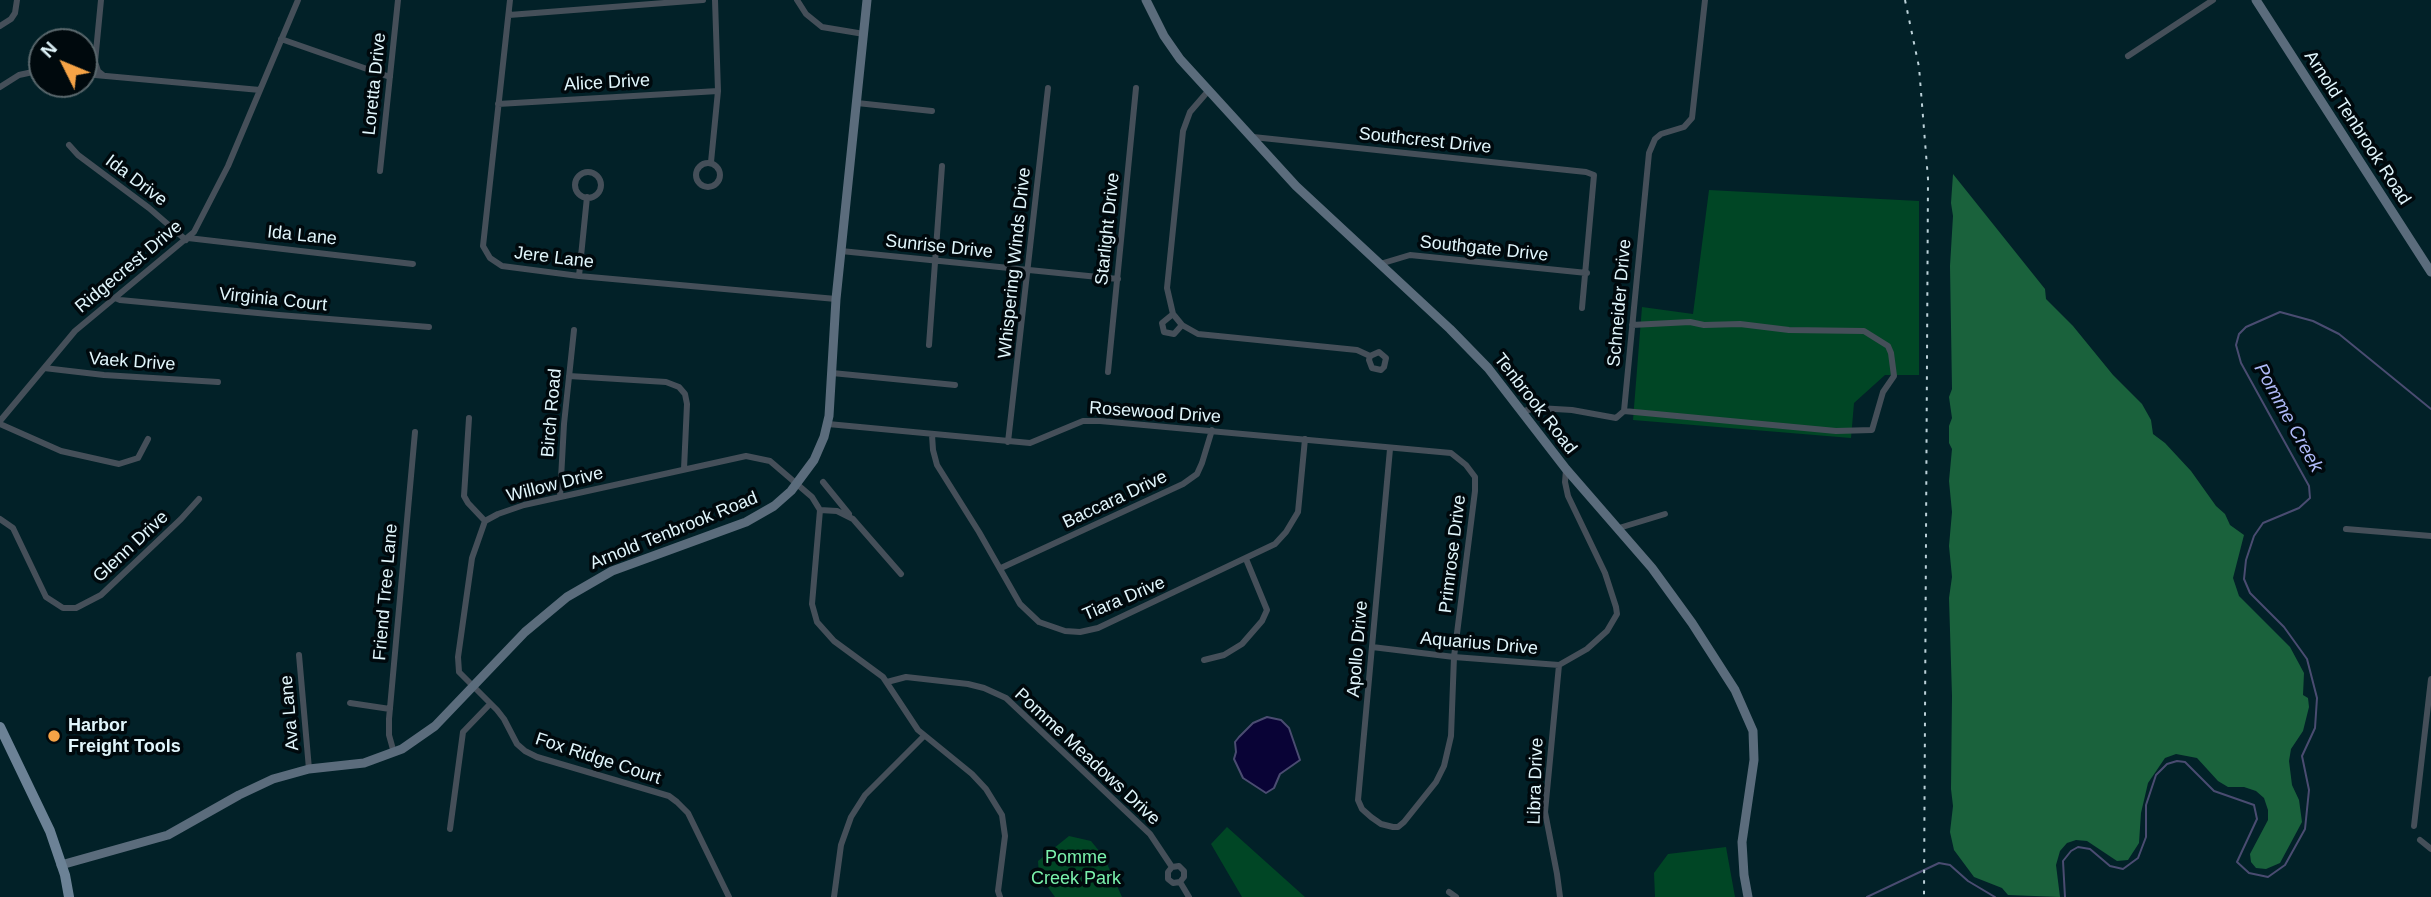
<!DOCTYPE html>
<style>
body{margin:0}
#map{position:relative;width:2431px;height:897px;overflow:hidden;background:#022128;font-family:Arial,sans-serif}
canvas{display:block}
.north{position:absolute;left:28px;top:28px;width:70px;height:70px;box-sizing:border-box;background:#00090d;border:2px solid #5a686d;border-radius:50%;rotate:313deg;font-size:19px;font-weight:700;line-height:28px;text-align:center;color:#e1f6fc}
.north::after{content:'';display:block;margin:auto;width:24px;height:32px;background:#f5a346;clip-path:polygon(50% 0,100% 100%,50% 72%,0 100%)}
</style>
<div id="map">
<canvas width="2431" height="897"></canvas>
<div class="north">N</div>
</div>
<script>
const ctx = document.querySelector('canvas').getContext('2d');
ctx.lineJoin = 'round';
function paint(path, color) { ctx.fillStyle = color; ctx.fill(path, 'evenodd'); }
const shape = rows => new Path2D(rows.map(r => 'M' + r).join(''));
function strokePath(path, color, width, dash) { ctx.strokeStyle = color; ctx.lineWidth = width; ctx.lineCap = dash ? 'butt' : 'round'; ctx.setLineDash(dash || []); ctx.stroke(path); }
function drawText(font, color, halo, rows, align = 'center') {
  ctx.font = font + ' Arial,sans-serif'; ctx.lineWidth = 7; ctx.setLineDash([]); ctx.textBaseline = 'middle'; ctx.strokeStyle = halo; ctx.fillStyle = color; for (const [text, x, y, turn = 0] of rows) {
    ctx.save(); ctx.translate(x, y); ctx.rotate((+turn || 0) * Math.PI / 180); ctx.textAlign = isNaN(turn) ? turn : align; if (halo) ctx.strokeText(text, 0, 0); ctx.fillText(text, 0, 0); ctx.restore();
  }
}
paint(shape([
 [1709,190,1919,201,1919,375,1885,375,1854,403,1851,438,1633,420,1642,307,1693,314],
 [1227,827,1305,897,1242,897,1211,844],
 [1069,836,1091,841,1104,857,1122,897,1055,897,1039,875,1038,861],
 [1726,847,1735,897,1655,897,1654,873,1668,854]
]), '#004625');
paint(shape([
 [1953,174,2045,289,2046,299,2073,326,2113,375,2142,404,2151,420,2153,434,2165,443,2191,471,2216,506,2225,514,2230,525,2244,535,2233,578,2239,596,2290,647,2304,673,2303,695,2308,698,2309,707,2303,731,2291,749,2289,761,2292,785,2299,800,2302,822,2280,863,2266,869,2256,868,2251,862,2250,854,2268,820,2268,810,2264,798,2256,791,2244,787,2228,787,2218,781,2197,758,2176,754,2165,758,2148,783,2141,813,2139,843,2128,860,2117,861,2087,841,2076,840,2067,843,2060,851,2056,865,2060,897,2008,895,2002,888,1974,877,1954,850,1950,832,1953,806,1951,789,1952,696,1949,598,1952,577,1949,546,1952,512,1949,481,1952,449,1949,443,1949,426,1952,418,1949,397,1952,389,1950,266,1953,216,1951,203]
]), '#1a623c');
const water = shape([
 [1267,717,1281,720,1289,728,1300,760,1280,774,1274,788,1266,793,1243,778,1234,759,1236,752,1235,742,1239,737,1253,723,1267,717]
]);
paint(water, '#090336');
strokePath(water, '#4a4c71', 2);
strokePath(shape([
 [1867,897,1939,863,1950,865,1968,881,1995,897],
 [2065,897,2063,861,2071,851,2078,847,2090,849,2110,866,2123,869,2138,858,2146,837,2146,805,2156,775,2167,764,2177,761,2185,762,2214,791,2254,805,2257,819,2237,862,2249,873,2268,877,2285,865,2305,829,2309,790,2302,756,2315,728,2317,698,2307,659,2284,627,2250,593,2244,579,2246,560,2254,536,2263,523,2299,508,2310,498,2309,486,2241,363,2236,345,2239,334,2246,327,2280,312,2313,321,2339,334,2431,409]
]), '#4a4c71', 2);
strokePath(shape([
 [101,0,95,62,98,71,103,75],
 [510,0,483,246,490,258,502,266,579,276,836,299],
 [797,0,806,14,822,27,864,34],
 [509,15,703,0],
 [0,26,11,19,15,13,17,0],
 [281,39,390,77],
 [2128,56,2213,0],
 [84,74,260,90],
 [0,87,19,75,42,70],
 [1209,90,1190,112,1183,131,1167,288,1173,314,1182,325,1198,334,1357,350,1370,356,1379,352,1386,358,1384,367,1381,370,1372,368,1369,360,1370,356],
 [857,103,932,111],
 [498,104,718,91],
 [1253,137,1586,172,1594,175,1582,308],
 [69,145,78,155,149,208,186,240],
 [711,162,718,91,715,0],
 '696 175a12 12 0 1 1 24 0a12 12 0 1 1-24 0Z',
 [380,171,398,0],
 '575 185a13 13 0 1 1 26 0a13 13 0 1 1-26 0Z',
 [188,238,413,264],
 [841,251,1118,279],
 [1380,264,1410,255,1587,273],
 [579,276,587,197],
 [115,298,120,300,279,315,429,327],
 [1173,314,1162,323,1164,332,1174,334,1182,325],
 [929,345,942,166],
 [44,368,104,375,218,382],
 [1108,372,1136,88],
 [832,373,955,385],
 [569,376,666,382,679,387,685,394,687,404,684,469],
 [1523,411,1538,408,1572,410,1616,418,1624,411,1649,153,1655,139,1661,134,1684,127,1692,118,1705,0],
 [1624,411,1836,431,1872,430,1883,392,1894,376,1891,353,1888,346,1864,331,1789,330,1740,324,1704,325,1690,322,1632,325],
 [469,418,464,496,468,503,485,521],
 [0,421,75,331,194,232,228,166,298,0],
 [0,424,61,451,119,464,138,458,148,439],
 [828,424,1030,443,1083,421,1100,421,1451,453,1466,465,1475,477,1475,491,1454,657,1451,736,1444,766,1436,782,1404,822,1398,827,1393,827,1381,824,1371,817,1362,809,1358,800,1390,449],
 [932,435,933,450,937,465,979,532,1020,604,1039,622,1065,631,1080,632,1098,628,1275,544,1286,532,1298,512,1305,439],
 [1008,442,1048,88],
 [823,482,849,514],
 [560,497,564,424,574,330],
 [820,510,837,511,853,519,901,574],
 [0,519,13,528,46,597,63,608,76,608,101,595,181,519,199,499],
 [1619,528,1665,514],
 [2346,529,2431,536],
 [1001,568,1183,484,1197,474,1202,463,1212,430],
 [1372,647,1454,657,1559,665,1587,649,1607,631,1617,614,1616,607,1605,573,1568,496,1565,482,1566,470],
 [299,655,309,769],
 [1204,660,1224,655,1242,644,1262,621,1267,610,1246,559],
 [1559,665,1545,812,1557,874,1560,897],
 [887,682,906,677,968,684,984,688,1006,698,1150,834,1172,867],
 [350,703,390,709],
 [394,753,389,735,389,719,415,432],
 [2414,826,2431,679],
 [450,829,463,732,490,704],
 [2420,840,2431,849],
 [1172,867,1179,866,1184,871,1184,877,1180,882],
 [1172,867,1168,872,1168,879,1173,883,1180,882],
 [1180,882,1189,897],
 [1449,892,1456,897],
 [729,897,688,813,677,802,669,796,537,757,525,751,517,744,504,719,497,710,459,672,458,657,472,558,485,521,498,514,524,505,746,456,770,461,812,497,820,510,812,604,817,622,834,641,883,677,918,730,972,774,986,789,1002,815,1005,836,998,891,1000,897],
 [834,897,841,845,851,817,865,795,924,736]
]), '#454f59', 6);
strokePath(shape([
 [1146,0,1164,36,1180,59,1296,186,1450,329,1488,368,1566,469,1652,568,1692,623,1735,690,1753,731,1754,760,1742,842,1744,875,1748,897],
 [2256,0,2431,272],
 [61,865,168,835,239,795,273,779,309,769,364,763,402,749,435,726,525,632,567,597,612,571,746,522,774,506,791,491,814,460,824,437,829,416,836,299,867,0]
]), '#5b6c7c', 9);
strokePath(shape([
 [0,727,50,831,65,875,69,897]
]), '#6c8296', 10);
strokePath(shape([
 [1905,0,1919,67,1928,179,1924,897]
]), '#bcd2d9', 2, [3.5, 7]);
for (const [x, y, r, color] of [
 [54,736,7,"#f5a346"]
]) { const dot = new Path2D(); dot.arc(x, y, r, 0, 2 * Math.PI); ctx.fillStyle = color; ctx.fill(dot); strokePath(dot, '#00090d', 2.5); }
drawText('18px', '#e1f6fc', '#00090d', [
 ["Alice Drive",607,83,-3],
 ["Loretta Drive",375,84,-84],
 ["Arnold Tenbrook Road",2357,128,57],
 ["Southcrest Drive",1425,141,6],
 ["Ida Drive",136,181,37],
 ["Starlight Drive",1108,229,-84],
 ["Ida Lane",302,236,6],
 ["Sunrise Drive",939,247,6],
 ["Southgate Drive",1484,249,6],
 ["Jere Lane",554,258,7],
 ["Whispering Winds Drive",1015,263,-84],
 ["Ridgecrest Drive",129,267,-40],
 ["Virginia Court",273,300,6],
 ["Schneider Drive",1620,303,-85],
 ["Vaek Drive",132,362,4],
 ["Tenbrook Road",1535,404,52],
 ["Birch Road",552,413,-85],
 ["Rosewood Drive",1155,413,4],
 ["Willow Drive",555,485,-14],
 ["Baccara Drive",1115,500,-25],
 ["Arnold Tenbrook Road",674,531,-22],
 ["Glenn Drive",131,547,-43],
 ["Primrose Drive",1453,554,-83],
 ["Friend Tree Lane",386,592,-85],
 ["Tiara Drive",1124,599,-23],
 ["Aquarius Drive",1479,644,5],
 ["Apollo Drive",1358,649,-85],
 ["Ava Lane",290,713,-95],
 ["Pomme Meadows Drive",1087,757,43],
 ["Fox Ridge Court",598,759,18],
 ["Libra Drive",1536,781,-88]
]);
drawText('bold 18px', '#e1f6fc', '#00090d', [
 ["Harbor",68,726],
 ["Freight Tools",68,747]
], 'left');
drawText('18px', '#7af2ac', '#00090d', [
 ["Pomme",1076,858],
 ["Creek Park",1076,879]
]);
drawText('italic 19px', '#afbaf8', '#00090d', [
 ["Pomme Creek",2288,418,61]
]);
</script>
